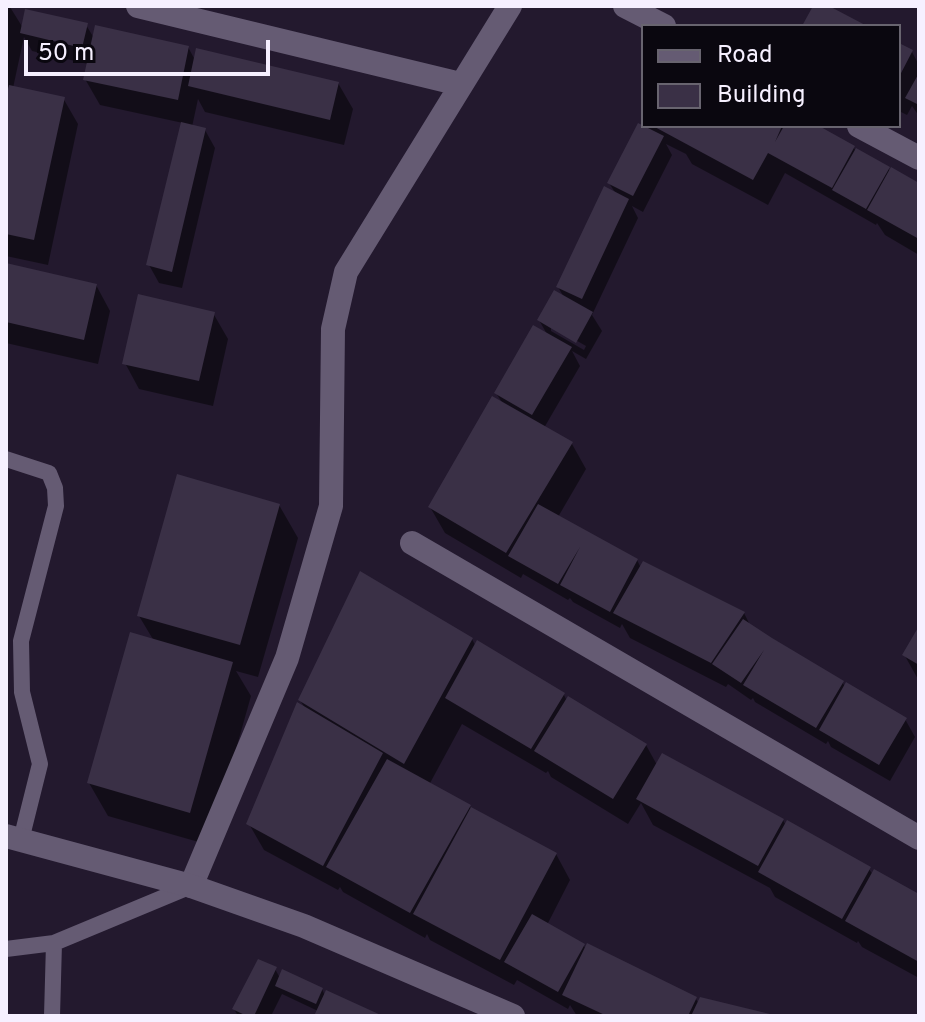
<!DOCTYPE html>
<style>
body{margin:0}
#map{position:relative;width:925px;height:1022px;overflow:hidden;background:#23192e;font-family:Overpass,sans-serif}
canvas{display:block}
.frame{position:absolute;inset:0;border:8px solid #f6f0ff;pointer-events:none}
.legend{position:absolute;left:641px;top:24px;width:260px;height:104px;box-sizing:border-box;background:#0a070f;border:2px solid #68646f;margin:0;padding:10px 14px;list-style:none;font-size:24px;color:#f6f0ff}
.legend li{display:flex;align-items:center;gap:16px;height:40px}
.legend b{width:40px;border:2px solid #68646f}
.scale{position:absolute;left:24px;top:40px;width:246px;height:36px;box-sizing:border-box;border:4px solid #f6f0ff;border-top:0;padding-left:10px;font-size:24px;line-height:28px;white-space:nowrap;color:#f6f0ff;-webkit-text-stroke:6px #0a070f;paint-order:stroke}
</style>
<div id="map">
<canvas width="925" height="1022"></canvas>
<div class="frame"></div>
<ul class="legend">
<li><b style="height:10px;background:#655b73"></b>Road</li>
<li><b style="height:22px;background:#3a3046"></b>Building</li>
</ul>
<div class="scale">50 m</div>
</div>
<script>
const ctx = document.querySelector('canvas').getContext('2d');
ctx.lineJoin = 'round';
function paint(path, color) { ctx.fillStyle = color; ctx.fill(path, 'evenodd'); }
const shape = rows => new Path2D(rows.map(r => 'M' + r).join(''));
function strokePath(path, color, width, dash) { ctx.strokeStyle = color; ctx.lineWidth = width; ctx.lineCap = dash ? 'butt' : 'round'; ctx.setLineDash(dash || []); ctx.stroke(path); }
paint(shape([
 [6,6,10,7,23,28,86,25,94,38,188,47,195,60,338,83,353,109,344,145,205,112,198,99,192,127,205,130,215,148,182,288,159,283,149,265,183,123,100,105,85,79,88,64,32,51,24,37,13,88,63,98,78,124,48,265,6,256,6,107,10,88,6,87],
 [899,45,912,52,919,65,919,116,912,106,907,115,899,111],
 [646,126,814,126,854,148,856,152,888,168,891,172,919,185,919,255,885,235,877,223,876,225,785,173,768,205,692,164,686,154,666,144,672,155,643,212,632,206,638,218,592,315,602,331,586,359,572,351,580,366,544,428,572,444,586,469,558,517,637,560,641,568,744,613,751,627,842,682,846,688,905,719,915,737,890,781,831,747,828,741,826,744,755,702,753,698,751,700,728,684,726,687,630,638,622,624,620,628,573,602,570,598,568,600,523,574,521,578,445,533,430,507,503,404,496,393,548,336,539,320,565,299,558,287,616,194,609,183,649,131],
 [551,326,586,346,584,350,551,331],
 [6,265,96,285,110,311,98,364,6,343],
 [213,313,228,339,213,406,139,389,125,363],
 [279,505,298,538,258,677,236,671,251,696,209,845,108,816,89,783,154,641,139,616],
 [919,630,919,681,905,656],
 [472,639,476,647,564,695,567,701,646,745,657,765,783,820,786,826,869,869,873,875,919,896,919,978,862,947,858,941,857,943,775,897,770,888,653,825,641,803,628,824,551,777,548,771,546,773,462,724,429,785,556,854,570,880,547,925,584,946,586,950,696,999,699,1004,770,1016,577,1016,570,1005,568,1009,517,980,514,985,430,940,427,934,425,938,343,892,340,887,338,890,264,850,249,824,306,710,300,700],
 [275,969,280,978,322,989,325,996,379,1016,316,1016,318,1011,282,994,271,1016,238,1016,234,1009]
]), '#0007');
paint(shape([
 [813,6,829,6,867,26,802,26],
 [25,9,88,23,82,48,20,33],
 [95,25,189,46,178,100,83,80],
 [899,43,913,50,899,77],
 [196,48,339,82,330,120,188,86],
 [919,73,919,105,905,98],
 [9,85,65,97,34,240,6,234,6,98],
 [181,122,206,128,172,272,146,265],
 [638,123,664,136,633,196,607,183],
 [653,126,782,126,775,142,784,126,819,126,855,146,832,188,768,153,753,180],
 [856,148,890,167,866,209,832,190],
 [891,167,919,183,919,239,867,210],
 [604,186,629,199,582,299,556,287],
 [6,263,97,284,84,340,6,322],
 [554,290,593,312,576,343,537,320],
 [138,294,215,312,199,381,122,364],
 [533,325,572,347,532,415,494,393],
 [492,396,573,442,506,553,428,507],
 [177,474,280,504,240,645,137,616],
 [538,504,638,559,610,612,560,585,580,547,558,584,508,556],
 [643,561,745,612,711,663,613,613],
 [360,571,473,638,404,764,298,700],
 [743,619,772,638,844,681,816,728,743,685,764,650,741,683,712,664],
 [919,626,919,665,902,655],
 [130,632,233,662,190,813,87,783],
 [477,640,565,693,531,749,445,698],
 [846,682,907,718,879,765,819,730],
 [568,696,647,744,613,799,534,751],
 [297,702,383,753,323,866,246,824],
 [662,753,784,819,758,866,636,799],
 [387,759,471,805,410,913,326,867],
 [471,807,557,853,500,960,413,914],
 [787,820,871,867,842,919,758,872],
 [874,869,919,894,919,962,845,921],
 [532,914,585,944,558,992,504,962],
 [587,943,697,997,688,1016,607,1016,562,995],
 [258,959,277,967,254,1016,247,1016,232,1009],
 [282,969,323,988,316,1004,275,986],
 [326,990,383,1016,314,1016],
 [700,997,774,1015,774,1016,691,1016]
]), '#3a3046');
strokePath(shape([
 [6,459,49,473,55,488,56,506,21,641,22,692,40,764,21,840],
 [6,949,54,943,191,886],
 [52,1016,54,943]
]), '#655b73', 16);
strokePath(shape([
 [138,6,460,84],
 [625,6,664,26],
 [859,126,919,158],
 [412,543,919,838],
 [191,886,287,658,331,506,333,329,346,272,510,6]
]), '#655b73', 24);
strokePath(shape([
 [6,836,191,886,304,926,513,1016]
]), '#655b73', 24);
</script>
